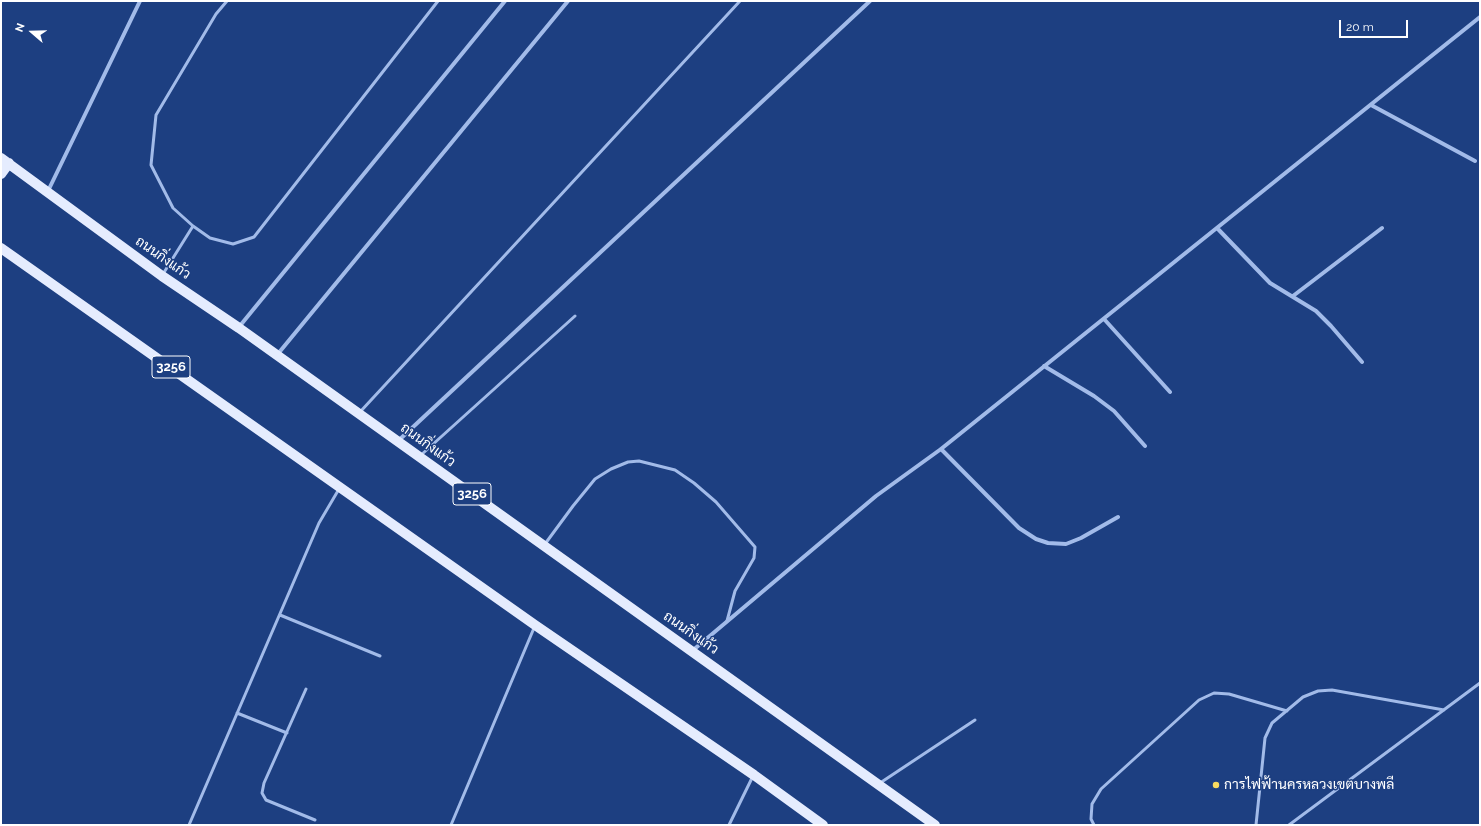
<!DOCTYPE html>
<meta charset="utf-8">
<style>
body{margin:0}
#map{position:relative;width:1481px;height:826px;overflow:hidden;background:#1d3f81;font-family:Raleway,sans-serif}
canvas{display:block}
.frame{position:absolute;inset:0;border:2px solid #fff;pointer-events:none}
.north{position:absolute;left:12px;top:12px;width:40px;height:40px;-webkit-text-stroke:3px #1d3f81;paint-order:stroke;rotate:290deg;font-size:11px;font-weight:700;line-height:16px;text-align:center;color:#fff}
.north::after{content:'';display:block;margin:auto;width:14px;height:18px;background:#fff;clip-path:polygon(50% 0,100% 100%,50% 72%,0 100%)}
.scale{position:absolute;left:1339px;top:20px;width:69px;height:18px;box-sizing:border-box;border:2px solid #fff;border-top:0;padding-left:5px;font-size:12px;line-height:14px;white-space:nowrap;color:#fff;-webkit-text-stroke:3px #1d3f81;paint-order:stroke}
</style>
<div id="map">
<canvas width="1481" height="826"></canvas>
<div class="frame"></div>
<div class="north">N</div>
<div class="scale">20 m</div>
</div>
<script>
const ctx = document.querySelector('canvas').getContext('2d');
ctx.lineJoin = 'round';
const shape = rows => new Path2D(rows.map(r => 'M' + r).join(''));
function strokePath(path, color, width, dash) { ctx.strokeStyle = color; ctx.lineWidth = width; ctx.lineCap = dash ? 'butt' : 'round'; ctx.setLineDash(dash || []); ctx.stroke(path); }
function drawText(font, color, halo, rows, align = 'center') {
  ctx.font = font + ' Raleway,Sarabun,sans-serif'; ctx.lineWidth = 3; ctx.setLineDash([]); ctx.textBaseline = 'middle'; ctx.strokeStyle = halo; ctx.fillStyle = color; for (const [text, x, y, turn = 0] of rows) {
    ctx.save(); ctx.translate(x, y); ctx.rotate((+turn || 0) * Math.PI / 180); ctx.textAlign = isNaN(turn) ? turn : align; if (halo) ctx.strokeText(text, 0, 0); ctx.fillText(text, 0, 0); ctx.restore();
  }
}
strokePath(shape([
 [193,226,210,238,233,244,254,237,438,1],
 [163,274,193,226,173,208,151,165,156,115,216,14,227,1],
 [360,412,740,1],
 [421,455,575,316],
 [545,544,573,506,595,479,611,469,628,462,639,461,675,470,694,483,716,502,755,547,754,558,735,591,727,621],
 [280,615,380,656],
 [306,689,264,783,262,793,266,800,315,820],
 [237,713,287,733],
 [880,783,975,720],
 [189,825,319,523,339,489],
 [451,825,534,628],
 [729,825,753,776],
 [1094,825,1091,819,1092,804,1101,789,1199,700,1214,693,1229,694,1287,711],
 [1256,825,1265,738,1272,723,1303,697,1318,691,1332,690,1444,710],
 [1289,825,1480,683]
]), '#a2bbe9', 3);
strokePath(shape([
 [1371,105,1475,161],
 [48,191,140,1],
 [1217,228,1270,283,1316,311,1331,326,1362,362],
 [1293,296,1382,228],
 [1104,319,1170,392],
 [239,327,505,1],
 [277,355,568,1],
 [1044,366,1094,396,1114,411,1145,446],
 [398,441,870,1],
 [941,449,1019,528,1036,539,1048,543,1066,544,1081,538,1118,517],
 [692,651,876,496,941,449,1480,17]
]), '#a2bbe9', 4);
strokePath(shape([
 [1,158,162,276,239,328,935,825],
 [1,174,9,163],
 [1,248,535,625,754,775,823,825]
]), '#e5ecfe', 10);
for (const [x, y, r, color] of [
 [1216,785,4,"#f9db60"]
]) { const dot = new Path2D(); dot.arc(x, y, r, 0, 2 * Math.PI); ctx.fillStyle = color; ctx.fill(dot); strokePath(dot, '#1d3f81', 1.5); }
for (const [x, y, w] of [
 [171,367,38],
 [472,494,38]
]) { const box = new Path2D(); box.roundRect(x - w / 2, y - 11, w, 22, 3); ctx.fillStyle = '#1d3f81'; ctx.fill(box); strokePath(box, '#fff', 1); }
drawText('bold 13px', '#fff', null, [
 ["3256",171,367],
 ["3256",472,494]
]);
drawText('14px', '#fff', '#1d3f81', [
 ["ถนนกิ่งแก้ว",163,258,35],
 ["ถนนกิ่งแก้ว",428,445,36],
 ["ถนนกิ่งแก้ว",691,633,35]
]);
drawText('14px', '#fff', '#1d3f81', [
 ["การไฟฟ้านครหลวงเขตบางพลี",1224,785]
], 'left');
</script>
